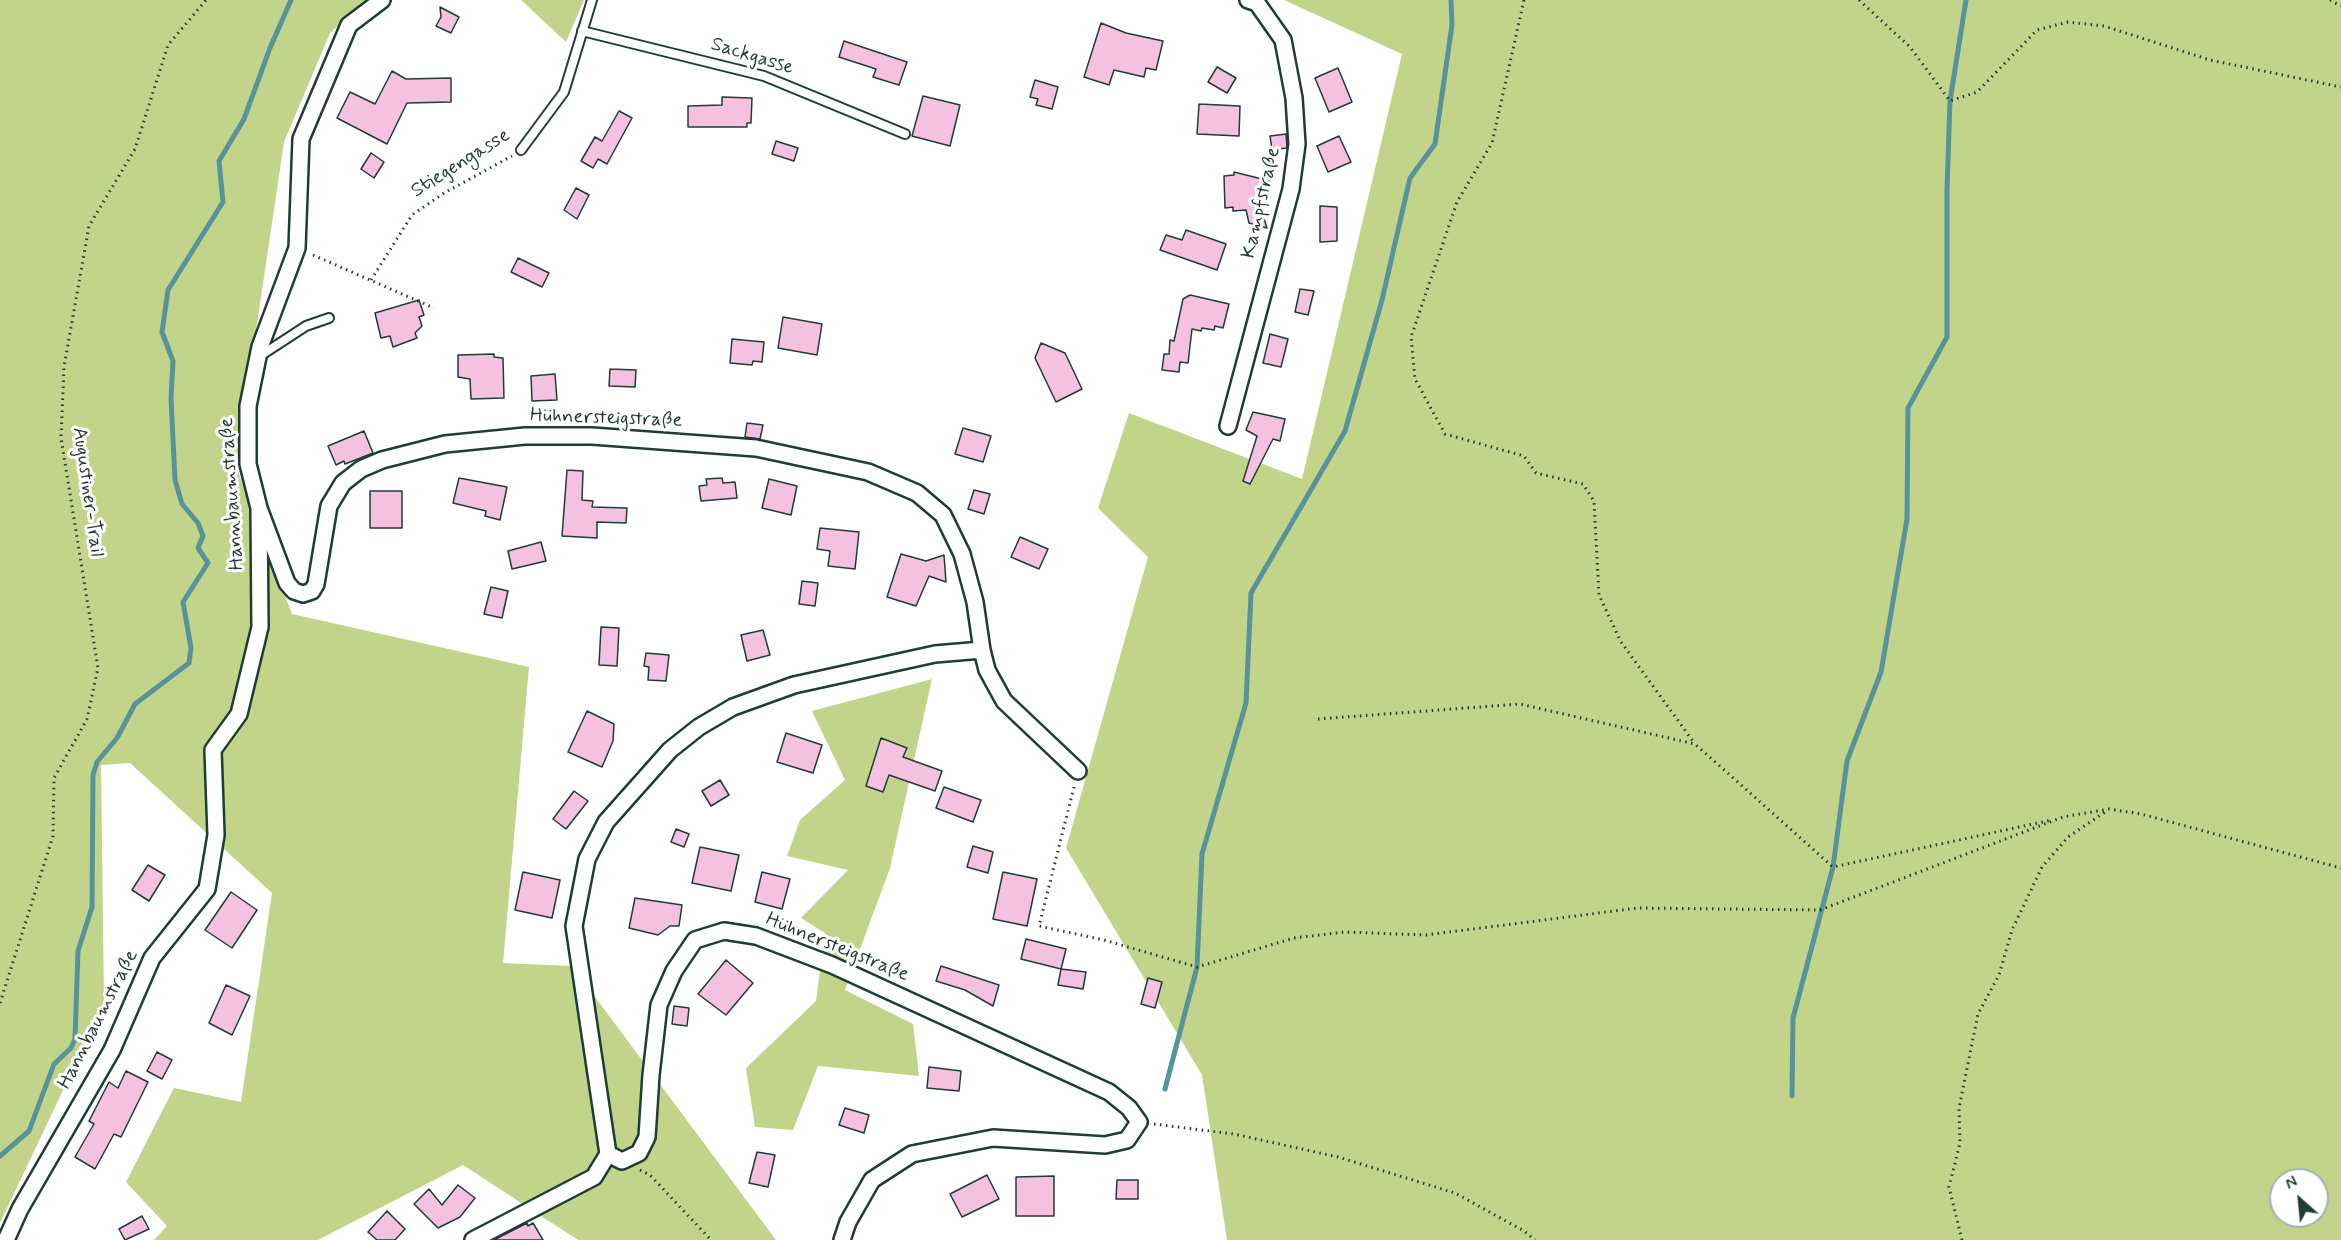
<!DOCTYPE html>
<meta charset="utf-8">
<style>
body{margin:0}
#map{position:relative;width:2341px;height:1240px;overflow:hidden;background:#fff;font-family:Mynerve,sans-serif}
canvas{display:block}
.north{position:absolute;left:2269px;top:1168px;width:60px;height:60px;box-sizing:border-box;background:#fff;border:2px solid #a5b1ae;border-radius:50%;rotate:333deg;font-size:16px;font-weight:700;line-height:24px;text-align:center;color:#1f3d34}
.north::after{content:'';display:block;margin:auto;width:21px;height:27px;background:#1f3d34;clip-path:polygon(50% 0,100% 100%,50% 72%,0 100%)}
</style>
<div id="map">
<canvas width="2341" height="1240"></canvas>
<div class="north">N</div>
</div>
<script>
const ctx = document.querySelector('canvas').getContext('2d');
ctx.lineJoin = 'round';
function paint(path, color) { ctx.fillStyle = color; ctx.fill(path, 'evenodd'); }
const shape = rows => new Path2D(rows.map(r => 'M' + r).join(''));
function strokePath(path, color, width, dash) { ctx.strokeStyle = color; ctx.lineWidth = width; ctx.lineCap = dash ? 'butt' : 'round'; ctx.setLineDash(dash || []); ctx.stroke(path); }
function drawText(font, color, halo, rows, align = 'center') {
  ctx.font = font + ' Mynerve,sans-serif'; ctx.lineWidth = 6; ctx.setLineDash([]); ctx.textBaseline = 'middle'; ctx.strokeStyle = halo; ctx.fillStyle = color; for (const [text, x, y, turn = 0] of rows) {
    ctx.save(); ctx.translate(x, y); ctx.rotate((+turn || 0) * Math.PI / 180); ctx.textAlign = isNaN(turn) ? turn : align; if (halo) ctx.strokeText(text, 0, 0); ctx.fillText(text, 0, 0); ctx.restore();
  }
}
paint(shape([
 [0,0,367,0,330,33,284,142,236,466,292,614,529,667,503,963,572,966,776,1240,578,1240,463,1165,318,1240,154,1240,167,1226,126,1182,174,1088,241,1102,272,893,130,763,101,765,104,1004,0,1223],
 [521,0,584,0,566,42],
 [1284,0,2341,0,2341,1240,1227,1240,1202,1075,1066,848,1148,557,1098,508,1129,413,1302,479,1402,54],
 [2281,1180,2317,1180,2317,1216,2281,1216],
 [932,679,890,868,845,990,913,1024,919,1076,818,1066,793,1130,755,1127,746,1068,816,1001,825,933,801,918,848,870,787,856,800,820,845,780,812,711]
]), '#c2d489');
strokePath(shape([
 [1165,1089,1197,967,1202,854,1246,703,1251,593,1345,431,1382,300,1410,178,1435,144,1452,25,1451,0],
 [1792,1096,1793,1018,1833,867,1847,761,1881,672,1907,519,1908,408,1947,337,1947,190,1950,101,1966,0],
 [0,1156,29,1131,54,1064,71,1048,75,1039,78,951,92,907,93,775,97,762,117,738,135,704,189,663,191,648,183,602,208,563,198,548,203,536,198,523,182,504,175,480,171,398,173,361,162,332,168,290,223,202,219,161,244,119,270,48,291,0]
]), '#59939a', 5);
const building = shape([
 [440,7,459,17,451,33,436,26,441,17,440,7],
 [1101,23,1126,33,1163,41,1156,70,1146,68,1144,77,1114,70,1109,85,1084,77,1101,23],
 [844,41,907,62,899,85,873,77,876,69,839,57,844,41],
 [1217,67,1236,78,1227,93,1208,82,1217,67],
 [1338,68,1352,102,1329,112,1315,78,1338,68],
 [392,71,406,79,451,78,451,102,407,103,387,144,337,118,350,92,375,104,392,71],
 [1035,80,1058,87,1052,109,1036,105,1038,99,1030,97,1035,80],
 [923,96,960,105,950,146,912,136,923,96],
 [722,97,752,98,751,123,747,123,747,127,688,127,688,106,722,105,722,97],
 [1199,104,1240,106,1239,136,1197,134,1199,104],
 [619,111,632,118,607,164,598,159,593,168,581,161,595,137,602,141,619,111],
 [1286,134,1287,148,1272,150,1270,136,1286,134],
 [1339,136,1351,162,1328,172,1317,146,1339,136],
 [776,141,798,148,794,161,772,154,776,141],
 [371,153,384,162,374,178,361,169,371,153],
 [1234,172,1270,181,1260,206,1267,228,1249,223,1246,210,1233,211,1233,207,1225,208,1224,176,1234,175,1234,172],
 [576,188,589,195,577,219,564,210,576,188],
 [1320,206,1337,207,1337,241,1320,242,1320,206],
 [1186,230,1226,244,1217,270,1160,250,1166,235,1182,240,1186,230],
 [518,258,549,273,542,287,511,272,518,258],
 [1300,289,1314,291,1308,315,1295,312,1300,289],
 [1190,295,1229,304,1223,328,1215,326,1214,330,1202,328,1201,331,1192,329,1188,363,1180,362,1179,372,1162,370,1164,354,1169,354,1170,340,1174,341,1183,299,1190,295],
 [419,300,424,315,419,317,422,326,415,333,417,338,393,347,390,336,381,338,375,313,419,300],
 [783,317,822,324,817,355,778,348,783,317],
 [1270,334,1288,339,1281,367,1263,363,1270,334],
 [732,339,764,342,762,362,753,361,752,365,730,363,732,339],
 [1041,343,1065,353,1082,389,1056,402,1035,358,1041,343],
 [494,354,494,357,503,358,504,398,471,399,470,379,458,377,458,355,494,354],
 [610,369,636,370,635,387,609,386,610,369],
 [555,374,557,400,532,401,531,376,555,374],
 [1253,412,1285,419,1280,441,1273,439,1250,484,1243,481,1257,436,1246,430,1253,412],
 [747,423,763,425,760,439,745,437,747,423],
 [963,428,991,436,983,462,955,454,963,428],
 [364,431,373,453,345,464,344,461,336,465,328,446,364,431],
 [567,470,583,471,582,500,593,501,592,507,627,508,626,523,597,522,597,538,562,536,567,470],
 [459,478,507,487,500,520,485,516,486,511,453,503,459,478],
 [722,478,723,483,735,482,737,498,701,501,699,486,707,485,706,479,722,478],
 [769,479,797,486,791,515,762,508,769,479],
 [974,490,990,494,984,514,968,509,974,490],
 [370,491,402,491,402,528,370,528,370,491],
 [820,528,859,532,855,569,828,566,830,551,817,549,820,528],
 [1020,537,1048,549,1039,569,1011,557,1020,537],
 [541,542,546,561,512,569,508,551,541,542],
 [901,554,926,561,944,555,946,582,929,576,916,606,887,597,901,554],
 [802,581,818,583,815,606,799,604,802,581],
 [491,587,508,591,502,618,484,614,491,587],
 [601,627,619,628,617,666,599,665,601,627],
 [763,630,770,655,747,661,741,635,763,630],
 [646,653,669,655,666,681,648,680,649,667,644,666,646,653],
 [587,711,614,724,613,741,602,767,568,752,587,711],
 [786,733,822,745,813,773,777,762,786,733],
 [881,738,907,748,903,757,942,771,935,791,889,775,883,792,866,786,881,738],
 [720,780,729,795,711,806,702,791,720,780],
 [944,787,981,800,973,822,936,808,944,787],
 [574,791,588,801,566,829,553,819,574,791],
 [676,829,689,834,684,847,671,842,676,829],
 [973,846,993,852,988,873,967,867,973,846],
 [700,847,739,855,731,891,692,883,700,847],
 [148,865,165,875,149,901,132,890,148,865],
 [523,872,560,880,552,918,515,910,523,872],
 [762,872,790,879,782,909,755,902,762,872],
 [1003,872,1037,879,1027,926,993,919,1003,872],
 [231,892,257,910,232,948,205,930,231,892],
 [635,898,682,905,679,926,670,926,658,935,629,928,635,898],
 [1026,939,1066,949,1061,969,1021,959,1026,939],
 [726,960,753,983,726,1015,698,994,726,960],
 [941,966,999,985,993,1006,965,990,936,981,941,966],
 [1061,969,1086,972,1083,989,1058,985,1061,969],
 [1148,978,1162,982,1155,1008,1141,1004,1148,978],
 [226,985,250,996,232,1035,209,1023,226,985],
 [674,1006,689,1008,687,1026,672,1024,674,1006],
 [157,1052,172,1060,162,1079,147,1071,157,1052],
 [929,1067,961,1071,959,1091,927,1088,929,1067],
 [126,1071,148,1082,121,1137,114,1134,95,1169,75,1157,94,1124,89,1121,109,1082,118,1088,126,1071],
 [845,1108,869,1115,864,1133,839,1125,845,1108],
 [757,1152,775,1155,768,1187,749,1183,757,1152],
 [987,1175,999,1199,962,1217,950,1194,987,1175],
 [1054,1176,1054,1216,1016,1216,1016,1177,1054,1176],
 [1117,1180,1138,1180,1138,1199,1116,1199,1117,1180],
 [458,1185,475,1198,460,1217,438,1228,414,1204,429,1189,442,1205,458,1185],
 [387,1211,405,1229,395,1240,377,1240,368,1232,387,1211],
 [142,1216,149,1229,125,1240,119,1229,142,1216],
 [527,1223,528,1226,533,1223,543,1240,494,1240,527,1223]
]);
paint(building, '#f4c1e0');
strokePath(building, '#1f3d34', 1.5);
const lane = shape([
 [582,31,764,76,905,134],
 [521,150,564,92,592,0],
 [260,356,306,326,329,318]
]);
const street = shape([
 [1228,426,1291,189,1297,144,1294,98,1283,40,1257,3,1248,0],
 [259,508,287,583,294,591,303,594,312,591,316,584,329,506,343,483,361,469,382,460,445,444,525,436,592,436,756,448,868,472,917,493,943,515,962,554,975,602,982,650,935,654,794,685,733,707,699,727,670,750,606,822,587,859,574,926,608,1154,622,1161,639,1153,647,1137,651,1075,659,1005,674,971,695,940,724,931,756,936,832,965,1109,1092,1129,1108,1139,1122,1127,1140,1105,1145,993,1138,912,1154,872,1180,848,1222,842,1240],
 [982,650,987,670,1004,701,1078,771],
 [6,1240,20,1209,112,1050,152,958,207,889,216,835,213,750,239,714,260,627,259,508,248,464,248,406,260,347,297,248,301,139,349,25,382,0],
 [473,1240,594,1177,608,1154]
]);
strokePath(lane, '#1f3d34', 12);
strokePath(street, '#1f3d34', 20);
strokePath(shape([
 [1524,0,1492,143,1457,202,1411,337,1415,379,1445,434,1524,456,1536,473,1583,484,1594,501,1599,595,1621,642,1695,744],
 [1859,0,1910,47,1950,101,1977,92,2037,30,2068,22,2104,26,2210,60,2341,87],
 [2330,0,2341,6],
 [313,255,434,308],
 [371,280,412,215,444,193,512,156],
 [1318,719,1520,704,1695,744,1833,867,2052,820],
 [1074,787,1039,926,1104,940,1197,967,1294,938,1345,932,1426,935,1638,908,1820,910,2063,817,2109,809,2141,814,2341,868],
 [0,1003,53,836,54,778,87,719,98,668,61,438,64,367,89,226,135,149,168,45,206,0],
 [1154,1124,1234,1134,1338,1157,1455,1193,1524,1231,1535,1240],
 [640,1170,650,1175,711,1240],
 [1962,1240,1949,1187,1960,1143,1959,1108,1978,1014,1999,975,2012,930,2042,867,2068,837,2108,810]
]), '#1f3d34', 3, [1.5, 4.5]);
strokePath(lane, '#fff', 8);
strokePath(street, '#fff', 15);
drawText('20px', '#1f3d34', '#fff', [
 ["Sackgasse",752,57,17],
 ["Stiegengasse",461,164,-32],
 ["Kampfstraße",1262,203,-77],
 ["Hühnersteigstraße",606,419,2],
 ["Augustiner-Trail",87,492,82],
 ["Hannbaumstraße",233,494,-94],
 ["Hühnersteigstraße",837,948,22],
 ["Hannbaumstraße",99,1020,-63]
]);
</script>
